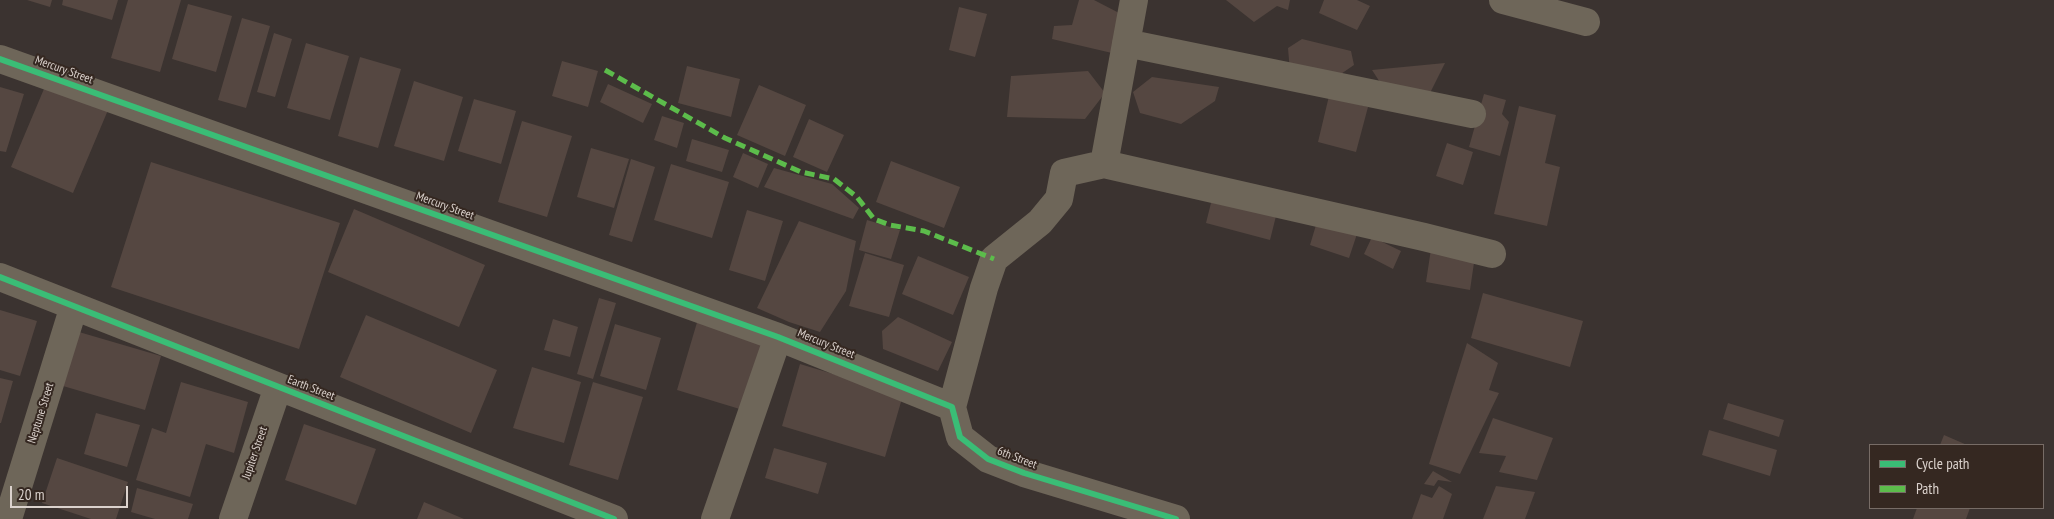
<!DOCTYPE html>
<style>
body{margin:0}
#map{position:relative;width:2054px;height:519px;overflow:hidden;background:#3b3330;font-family:"PT Sans Narrow",sans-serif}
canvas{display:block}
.legend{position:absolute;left:1869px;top:444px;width:175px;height:65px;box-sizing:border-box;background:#352821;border:1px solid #776c66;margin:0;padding:6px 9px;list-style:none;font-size:15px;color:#dbd2cd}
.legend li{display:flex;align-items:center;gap:10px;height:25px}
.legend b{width:25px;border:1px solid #776c66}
.scale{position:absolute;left:10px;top:486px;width:118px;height:22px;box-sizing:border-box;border:2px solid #dbd2cd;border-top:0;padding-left:6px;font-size:15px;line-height:18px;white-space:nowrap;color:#dbd2cd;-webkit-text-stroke:4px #352821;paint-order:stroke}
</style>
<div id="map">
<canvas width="2054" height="519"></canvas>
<ul class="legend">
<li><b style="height:6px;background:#3abd76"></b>Cycle path</li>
<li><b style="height:6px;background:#5cbc4b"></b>Path</li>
</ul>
<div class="scale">20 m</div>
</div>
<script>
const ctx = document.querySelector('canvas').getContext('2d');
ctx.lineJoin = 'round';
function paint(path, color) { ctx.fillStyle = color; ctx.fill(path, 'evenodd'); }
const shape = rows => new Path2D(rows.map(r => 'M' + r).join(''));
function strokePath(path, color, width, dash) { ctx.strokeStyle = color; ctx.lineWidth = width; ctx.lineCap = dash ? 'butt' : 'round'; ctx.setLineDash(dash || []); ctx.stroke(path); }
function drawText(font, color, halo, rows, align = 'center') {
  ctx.font = font + ' "PT Sans Narrow",sans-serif'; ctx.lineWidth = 4; ctx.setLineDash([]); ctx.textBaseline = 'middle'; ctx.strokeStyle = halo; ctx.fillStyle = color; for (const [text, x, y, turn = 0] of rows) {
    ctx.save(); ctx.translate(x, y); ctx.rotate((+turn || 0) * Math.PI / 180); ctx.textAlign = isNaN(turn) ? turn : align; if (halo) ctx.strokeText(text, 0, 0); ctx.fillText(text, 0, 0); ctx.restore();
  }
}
paint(shape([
 [27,0,52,0,50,7],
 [63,0,118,0,112,20,62,5],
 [128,0,181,0,160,72,111,58],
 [1079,0,1094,0,1121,14,1112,53,1052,39,1054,26,1072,25],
 [1226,0,1290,0,1288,10,1277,6,1254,22],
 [1324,0,1357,0,1370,6,1357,30,1319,13],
 [188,4,232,16,216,72,172,59],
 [959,7,987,14,975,57,949,50],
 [242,18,270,26,246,108,218,100],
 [274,33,292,39,275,97,257,92],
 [1302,39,1351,51,1354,65,1335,78,1290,72,1288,48],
 [306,43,349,56,330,120,287,108],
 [360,57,401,69,378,148,338,136],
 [562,61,598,71,588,107,552,96],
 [1445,63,1426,101,1385,90,1372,70],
 [687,66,740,79,731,117,678,103],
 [1088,71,1105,93,1085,119,1007,117,1011,76],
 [49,77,111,103,73,193,11,167],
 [1152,77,1219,87,1215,101,1181,124,1140,113,1133,92],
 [414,81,463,97,444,161,394,146],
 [608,84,652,104,643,123,600,102],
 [759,85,806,105,785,156,737,135],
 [0,87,24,94,6,152,0,151],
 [1484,94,1506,100,1502,114,1509,122,1500,156,1469,147],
 [1329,96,1368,107,1356,152,1318,142],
 [474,99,516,111,501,164,458,151],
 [1519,106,1556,115,1545,163,1560,167,1547,226,1494,214],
 [662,116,684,123,677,148,654,140],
 [809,119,844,135,827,172,793,157],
 [522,121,572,136,547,217,498,202],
 [692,139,729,150,722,172,686,161],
 [1447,143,1473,152,1463,185,1436,176],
 [591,148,629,159,614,208,577,197],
 [743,153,768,164,758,188,733,177],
 [631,159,655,167,632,242,609,235],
 [891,161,960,187,944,228,876,202],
 [151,162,340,223,299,349,111,287],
 [671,164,729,182,712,238,654,220],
 [774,168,832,184,859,208,853,219,764,187],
 [1214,191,1278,208,1270,240,1206,223],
 [354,209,485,265,459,327,328,272],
 [747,210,783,221,765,281,729,270],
 [1319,215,1359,228,1349,258,1310,245],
 [867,220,900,230,891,259,859,250],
 [799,221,856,241,846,291,820,332,789,322,757,308],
 [1372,237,1401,251,1393,269,1364,254],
 [1431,249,1475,256,1470,290,1426,282],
 [865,253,904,265,889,317,849,306],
 [918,256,969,277,953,315,902,294],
 [1483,293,1583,321,1570,367,1471,338],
 [599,298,616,303,593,379,577,374],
 [0,310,37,321,20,376,0,370],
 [366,315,497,370,471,433,340,377],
 [898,317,952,342,938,371,883,349,882,331],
 [553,319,578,327,570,357,544,350],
 [698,319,764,338,743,410,677,390],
 [615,324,661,338,646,390,600,376],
 [79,332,161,356,145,410,63,386],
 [1467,343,1498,363,1489,390,1499,393,1460,474,1429,464],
 [800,364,903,395,885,457,782,426],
 [532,367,581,382,564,443,513,428],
 [0,378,13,381,1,423,0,423],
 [181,382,248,402,234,453,206,444,190,497,136,480,152,428,166,433],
 [593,382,643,397,618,480,569,465],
 [1728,403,1784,420,1779,437,1723,419],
 [96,413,140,425,127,467,84,454],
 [1493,418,1553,438,1537,480,1499,472,1506,456,1479,453],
 [304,424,376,449,356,505,285,480],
 [1709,430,1777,450,1770,476,1702,455],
 [1944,435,1967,445,1940,445],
 [774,448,827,463,818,494,765,478],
 [57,458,128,482,116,519,91,519,42,503],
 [1433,471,1452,482,1438,480,1434,486,1424,484],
 [1439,486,1452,494,1443,519,1412,519,1421,494,1432,498],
 [1496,486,1535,492,1525,519,1483,519],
 [137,488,193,504,188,519,155,519,131,512],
 [424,502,464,519,417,519],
 [1917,508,1970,508,1966,519,1913,519]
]), '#554741');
strokePath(shape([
 [1503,0,1586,22],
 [1126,43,1472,114],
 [0,59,778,337,952,407,960,437,988,459,1024,473,1176,519],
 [1104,164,1424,237,1492,254],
 [0,277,614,519],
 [952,407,984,288,994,259,1040,222,1059,199,1064,173,1104,164,1134,0],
 [8,519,74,306],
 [233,519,278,387],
 [715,519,778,337]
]), '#6e6659', 28);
strokePath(shape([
 [605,70,725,138,801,172,834,179,857,197,874,219,890,225,924,231,994,259]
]), '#5cbc4b', 5, [10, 5]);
strokePath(shape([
 [0,59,778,337,952,407,960,437,988,459,1024,473,1176,519],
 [0,277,614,519]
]), '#3abd76', 6);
drawText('12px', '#dbd2cd', '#352821', [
 ["Mercury Street",64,70,20],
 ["Mercury Street",445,206,20],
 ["Mercury Street",826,344,22],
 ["Earth Street",311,388,21],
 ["Neptune Street",41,413,-73],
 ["Jupiter Street",255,453,-71],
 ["6th Street",1017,458,21]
]);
</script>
